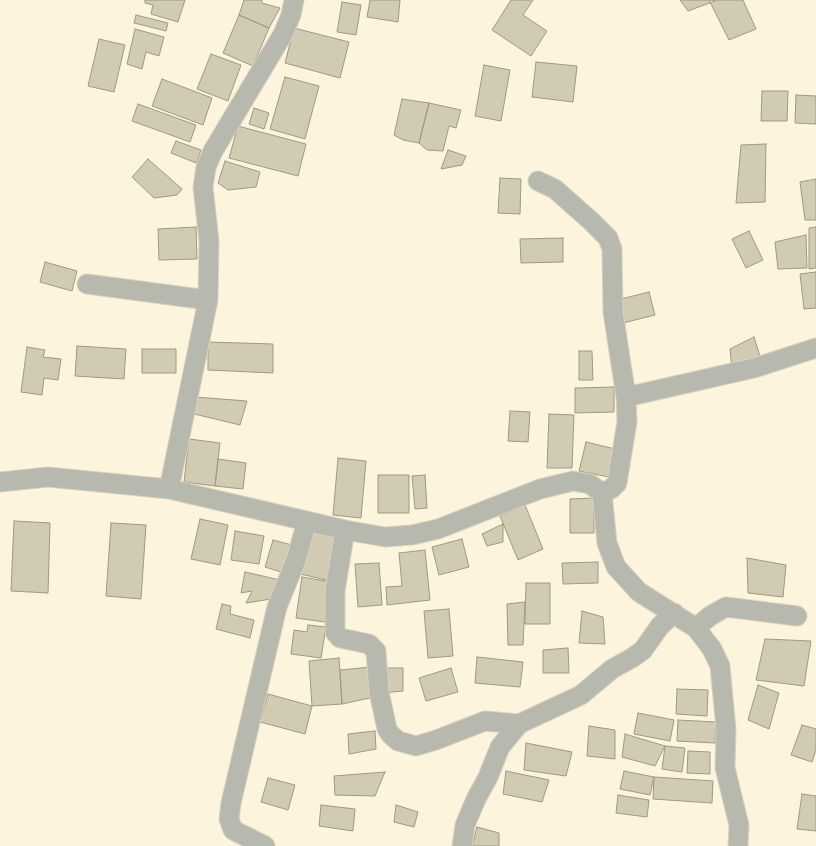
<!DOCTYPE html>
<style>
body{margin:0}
canvas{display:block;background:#fcf4dd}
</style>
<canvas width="816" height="846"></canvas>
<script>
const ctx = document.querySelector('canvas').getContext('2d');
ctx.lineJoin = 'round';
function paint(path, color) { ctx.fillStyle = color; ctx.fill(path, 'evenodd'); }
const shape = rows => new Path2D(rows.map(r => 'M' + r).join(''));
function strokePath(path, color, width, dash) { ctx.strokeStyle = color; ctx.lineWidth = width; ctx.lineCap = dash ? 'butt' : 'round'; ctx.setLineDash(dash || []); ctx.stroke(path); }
const building = shape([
 [145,0,185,0,178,22,151,14,153,5,145,3,145,0],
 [244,0,262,0,262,3,280,8,269,28,239,15,244,0],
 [370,0,400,0,398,22,367,17,370,0],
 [511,0,533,0,523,15,547,31,531,56,492,30,511,0],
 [680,0,715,0,715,1,688,11,680,0],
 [709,0,743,0,756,29,729,40,709,0],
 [342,2,361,5,356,35,337,32,342,2],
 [136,15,168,23,166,31,134,23,136,15],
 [239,15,269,28,253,66,223,53,239,15],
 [294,28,349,42,340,78,285,63,294,28],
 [135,29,164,37,159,56,146,52,142,69,127,64,135,29],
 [99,39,125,45,114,92,88,86,99,39],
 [211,54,241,65,228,101,197,89,211,54],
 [536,62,577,66,573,102,532,97,536,62],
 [484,65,510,70,501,121,475,116,484,65],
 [285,77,319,86,305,139,270,129,285,77],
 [162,79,212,98,203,125,152,106,162,79],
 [762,91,788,91,787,121,761,121,762,91],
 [796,95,816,96,816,124,795,123,796,95],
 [402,99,429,103,419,143,403,140,394,135,402,99],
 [429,103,461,110,456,128,449,126,443,151,427,150,419,143,429,103],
 [138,104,196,125,190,142,132,121,138,104],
 [254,108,269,113,264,129,249,124,254,108],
 [238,126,306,144,298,176,229,158,238,126],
 [176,141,201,150,196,163,171,153,176,141],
 [766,144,765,202,736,203,741,145,766,144],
 [448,150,466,156,462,165,441,169,448,150],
 [148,159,182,189,177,195,154,198,132,177,148,159],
 [225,161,260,172,256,187,228,190,218,183,225,161],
 [500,178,521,179,520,214,498,213,500,178],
 [816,179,816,220,805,220,800,182,816,179],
 [196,227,197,259,159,260,158,229,196,227],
 [816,227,816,268,809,269,809,228,816,227],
 [749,231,763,260,746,268,732,239,749,231],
 [806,235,807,268,778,269,775,242,806,235],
 [563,238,563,262,521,263,520,239,563,238],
 [45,262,77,271,72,291,40,282,45,262],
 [816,272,816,308,804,309,800,274,816,272],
 [649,292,655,315,623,323,617,300,649,292],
 [754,337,761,360,732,369,730,349,754,337],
 [208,342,273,344,273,373,208,370,208,342],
 [77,346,126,349,124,379,75,376,77,346],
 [27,347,45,350,43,357,61,359,58,380,44,378,42,395,21,392,27,347],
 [142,349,176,349,176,373,142,373,142,349],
 [579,351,592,351,593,380,579,380,579,351],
 [614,387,614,412,575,413,575,388,614,387],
 [194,397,247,401,240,425,190,413,194,397],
 [510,411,530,412,528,442,508,441,510,411],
 [549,414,574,415,572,468,547,468,549,414],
 [189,439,220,443,215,486,184,482,189,439],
 [586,442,615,449,609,477,579,471,586,442],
 [338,458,366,461,361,518,333,515,338,458],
 [218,459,246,463,243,489,215,486,218,459],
 [378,475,409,475,409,513,378,513,378,475],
 [425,475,427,508,415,509,412,476,425,475],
 [594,498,594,533,570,533,570,499,594,498],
 [525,505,543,549,518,560,500,516,525,505],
 [200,519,228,525,220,565,191,559,200,519],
 [14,521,50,523,48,593,11,591,14,521],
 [111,523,146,525,141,599,106,596,111,523],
 [503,524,503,542,487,546,482,534,503,524],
 [314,530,340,537,331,581,300,574,314,530],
 [235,531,264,536,259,564,231,560,235,531],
 [462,539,469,567,439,575,432,547,462,539],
 [273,540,292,545,284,573,265,567,273,540],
 [425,550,430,600,387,605,386,587,402,586,399,553,425,550],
 [747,558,786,565,783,597,748,593,747,558],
 [598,562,598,583,563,584,562,563,598,562],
 [379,563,382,605,358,607,355,564,379,563],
 [245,572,280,580,277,598,246,603,252,591,241,593,245,572],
 [302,577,331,582,325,622,296,618,302,577],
 [526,583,550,583,550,624,525,624,526,583],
 [525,602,523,645,508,645,507,604,525,602],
 [222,604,231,606,230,614,254,620,250,638,216,629,222,604],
 [449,609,453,656,428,658,424,611,449,609],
 [582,611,603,617,605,644,579,643,582,611],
 [308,625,326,627,321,658,291,654,294,630,307,632,308,625],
 [765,639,811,641,804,686,756,680,765,639],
 [568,648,569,673,543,673,543,650,568,648],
 [477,657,523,662,520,687,475,683,477,657],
 [339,658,342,704,312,706,309,661,339,658],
 [371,667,370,698,342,704,340,670,371,667],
 [378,668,403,668,403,691,382,693,378,668],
 [451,668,458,692,426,701,419,678,451,668],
 [758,685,779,693,769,729,748,720,758,685],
 [677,689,708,690,707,716,676,714,677,689],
 [268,694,312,706,305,734,260,722,268,694],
 [638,713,674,720,670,741,634,734,638,713],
 [678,720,716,722,715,743,677,741,678,720],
 [802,725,816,729,816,750,812,762,791,755,802,725],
 [589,726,615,730,615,759,587,756,589,726],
 [375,731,376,749,349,754,348,734,375,731],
 [625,734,665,746,655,766,622,757,625,734],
 [526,743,572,752,566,776,524,770,526,743],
 [665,746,685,748,682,772,662,769,665,746],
 [688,751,710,752,710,774,687,773,688,751],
 [506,771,549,780,542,802,503,794,506,771],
 [624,771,654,777,650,795,620,789,624,771],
 [385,772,375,796,335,795,334,776,385,772],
 [654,777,713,781,712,803,653,799,654,777],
 [268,778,295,785,288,810,261,802,268,778],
 [802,794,816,796,816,831,797,829,802,794],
 [618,795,649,800,647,817,616,813,618,795],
 [321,805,355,809,353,831,319,826,321,805],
 [396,805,418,812,414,827,394,822,396,805],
 [477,827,499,833,499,846,472,846,477,827]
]);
paint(building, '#d2cbb4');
strokePath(building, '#a09883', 1);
const street = shape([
 [538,181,555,189,592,222,608,238,612,249,613,312,626,397,627,422,617,483,611,489,602,493],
 [87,284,208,300],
 [626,397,754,368,816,348],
 [0,482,48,477,169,489,345,530,385,537,412,535,438,529,540,489,573,481,590,484,602,493,607,543,616,567,639,592,696,628,712,649,720,666,726,729,725,768,739,825,738,846],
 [169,489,208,300,209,241,203,187,206,167,213,151,283,34,291,15,294,0],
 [345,530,335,591,335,632,340,638,369,644,376,651,379,692,387,729,391,735,398,741,416,746,436,740,485,721,519,724],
 [696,628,710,616,726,607,797,616],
 [265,846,233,830,229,819,231,803,277,607,296,560,307,521],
 [462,846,465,825,476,799,488,777,500,747,519,724,581,695,612,669,632,658,643,650,660,626,674,613]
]);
strokePath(street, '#d9d2bd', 21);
strokePath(street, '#b7b8ae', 19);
</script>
